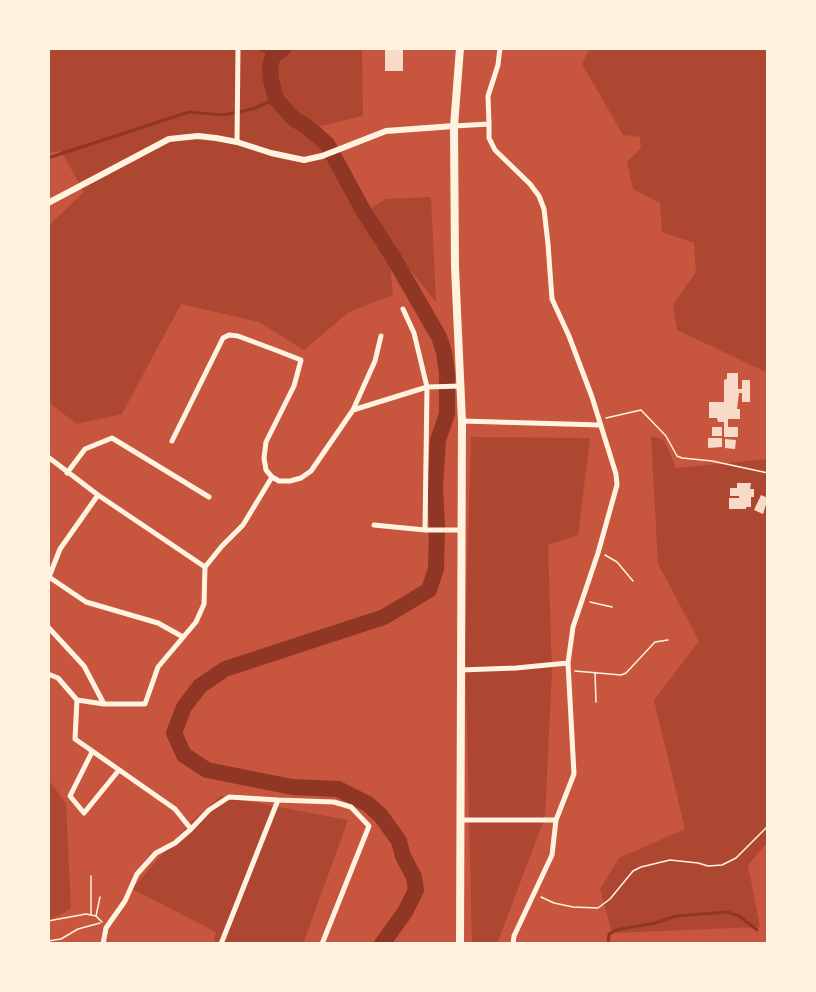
<!DOCTYPE html>
<style>
body{margin:0}
#map{position:relative;width:816px;height:992px;overflow:hidden;background:#c8553d;font-family:"Open Sans",sans-serif}
canvas{display:block}
.frame{position:absolute;inset:0;border:50px solid #fff3e0;pointer-events:none}
</style>
<div id="map">
<canvas width="816" height="992"></canvas>
<div class="frame"></div>
</div>
<script>
const ctx = document.querySelector('canvas').getContext('2d');
ctx.lineJoin = 'round';
function paint(path, color) { ctx.fillStyle = color; ctx.fill(path, 'evenodd'); }
const shape = rows => new Path2D(rows.map(r => 'M' + r).join(''));
function strokePath(path, color, width, dash) { ctx.strokeStyle = color; ctx.lineWidth = width; ctx.lineCap = dash ? 'butt' : 'round'; ctx.setLineDash(dash || []); ctx.stroke(path); }
paint(shape([
 [48,48,362,48,363,116,320,126,366,211,386,199,431,197,436,302,375,227,389,253,393,295,349,312,304,350,259,322,181,304,122,414,77,424,48,402,48,226,84,192,61,151,48,153],
 [590,48,768,48,768,373,677,330,673,305,696,272,694,243,662,232,660,203,633,189,627,162,641,148,640,137,623,135,582,64],
 [651,436,664,440,676,468,768,459,768,841,748,865,760,927,612,933,600,889,619,858,685,829,654,700,699,641,658,564],
 [471,437,590,438,578,535,548,545,552,671,545,817,497,944,472,944,465,643],
 [48,779,66,803,71,909,50,920,48,883],
 [221,796,348,820,303,944,213,944,216,932,132,889,190,823]
]), '#ae4732');
strokePath(shape([
 [258,48,273,56],
 [48,158,189,112,223,115,253,109,276,99],
 [608,944,609,934,616,930,655,923,676,916,727,912,739,916,757,930]
]), '#8f3625', 3);
strokePath(shape([
 [284,48,273,56,270,66,271,80,276,99,294,119,306,126,327,144,364,212,393,257,439,337,444,352,447,374,447,414,438,440,435,487,437,526,436,569,429,590,384,617,225,669,200,686,184,707,174,733,184,755,207,770,292,787,338,789,368,804,381,816,399,841,403,856,414,877,416,890,405,912,382,944]
]), '#8f3625', 16);
paint(shape([
 [385,48,403,48,403,71,385,71],
 [727,373,738,373,738,389,742,389,742,380,750,380,750,402,742,402,742,393,739,393,737,409,740,409,740,419,728,419,728,427,738,427,738,437,724,437,724,422,718,422,717,418,709,418,709,402,724,402,724,380,727,379],
 [712,427,722,427,722,436,712,436],
 [708,438,722,438,722,447,708,448],
 [725,439,736,440,735,449,725,448],
 [737,483,751,483,750,489,754,489,754,497,751,497,751,507,746,507,746,509,729,509,729,498,739,498,739,496,730,496,730,488,737,488],
 [761,495,768,498,763,514,754,510]
]), '#f7dbc8');
strokePath(shape([
 [606,418,641,410,666,436,677,456,682,458,712,461,768,473],
 [605,555,617,562,633,581],
 [590,602,612,607],
 [575,671,621,675,626,673,655,642,668,640],
 [595,673,596,702],
 [100,897,96,916,102,922],
 [541,897,554,903,573,907,598,908,610,899,633,871,641,867,670,860,698,863,708,866,722,865,736,858,768,826],
 [91,914,91,876],
 [48,921,86,914,96,916],
 [48,941,61,939,78,929,100,923]
]), '#fff3e0', 1.5);
strokePath(shape([
 [489,124,488,96,498,65,500,48],
 [454,126,489,124,489,138,495,150,530,184,539,196,544,209,548,244,552,299,569,336,592,397,616,474,617,485,598,553,573,627,568,663,574,774,556,820,552,855,514,936,513,944],
 [237,142,238,48],
 [353,410,375,361,381,336],
 [462,421,600,425],
 [172,441,223,338,229,335,238,336,278,351,301,360,294,386,266,442,264,458,266,470,272,477],
 [48,457,98,495,205,567],
 [67,473,85,449,112,438,209,497],
 [98,495,60,549,49,577,86,602,158,623,183,637],
 [374,525,425,530,427,387,414,333,403,309],
 [425,530,462,530],
 [48,627,84,666,104,704],
 [460,670,516,668,568,663],
 [48,674,58,678,77,700,104,704,145,704,158,667,196,622,204,604,205,567,222,546,243,525,272,477,279,481,290,481,301,478,311,471,353,410,427,387,461,386],
 [77,700,75,739,175,809,191,829,175,843,156,853,137,874,125,901,106,928,103,944],
 [92,752,70,796,84,813,119,770],
 [278,800,334,802,351,807,369,826,322,944],
 [460,820,556,820],
 [191,829,209,810,229,797,278,800,221,944]
]), '#fff3e0', 5);
strokePath(shape([
 [48,203,169,139,198,136,216,138,237,142,271,153,304,160,322,156,386,131,454,126]
]), '#fff3e0', 6);
strokePath(shape([
 [460,48,454,126,455,267,462,421,460,944]
]), '#fff3e0', 8);
</script>
